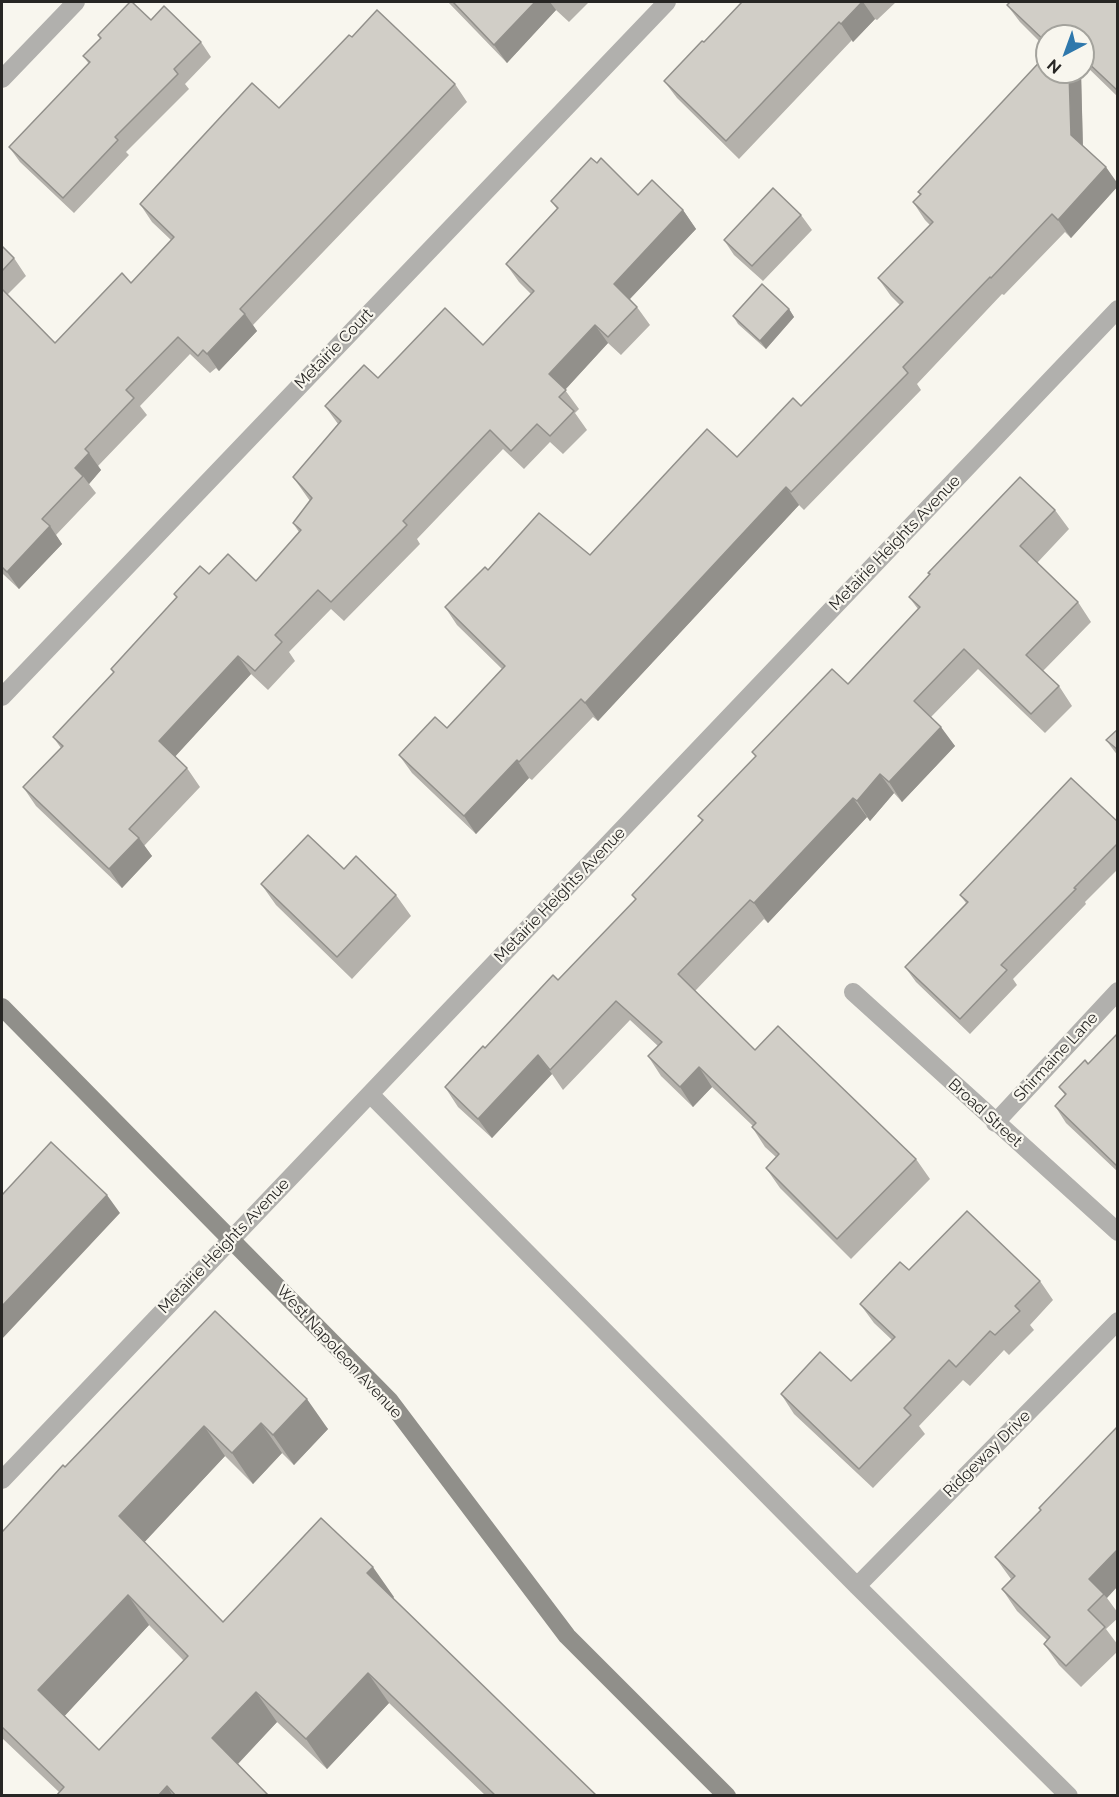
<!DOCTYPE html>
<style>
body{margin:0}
#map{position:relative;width:1119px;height:1797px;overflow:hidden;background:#f8f6ee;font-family:Raleway,sans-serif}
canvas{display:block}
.frame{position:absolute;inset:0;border:3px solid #272624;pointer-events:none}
.north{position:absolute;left:1035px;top:24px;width:60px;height:60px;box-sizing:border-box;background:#f8f6ee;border:2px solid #a4a39d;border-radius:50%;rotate:221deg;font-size:16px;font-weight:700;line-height:24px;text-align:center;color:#272624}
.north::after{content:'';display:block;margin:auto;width:21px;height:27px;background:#2f78ac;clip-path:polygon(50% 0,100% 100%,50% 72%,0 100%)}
</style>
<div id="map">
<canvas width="1119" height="1797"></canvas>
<div class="frame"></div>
<div class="north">N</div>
</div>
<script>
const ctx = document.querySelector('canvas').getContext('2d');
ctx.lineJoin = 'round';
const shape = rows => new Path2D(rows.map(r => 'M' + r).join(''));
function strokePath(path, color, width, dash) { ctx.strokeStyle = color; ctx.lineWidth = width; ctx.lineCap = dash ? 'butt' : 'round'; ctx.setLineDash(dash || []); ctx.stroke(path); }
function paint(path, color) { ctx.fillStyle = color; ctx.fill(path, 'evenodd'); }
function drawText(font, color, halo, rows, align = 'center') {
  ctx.font = font + ' Raleway,sans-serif'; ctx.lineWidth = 4.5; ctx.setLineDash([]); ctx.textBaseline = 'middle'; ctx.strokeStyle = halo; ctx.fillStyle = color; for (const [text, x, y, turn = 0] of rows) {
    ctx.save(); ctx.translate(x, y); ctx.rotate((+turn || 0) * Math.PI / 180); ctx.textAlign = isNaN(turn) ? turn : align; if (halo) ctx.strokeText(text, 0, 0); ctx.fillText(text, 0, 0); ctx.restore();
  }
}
strokePath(shape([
 [2,79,76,2],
 [2,697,667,2],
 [853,992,1118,1232],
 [370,1094,857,1586,1069,1796],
 [995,1123,1118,991],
 [2,1480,1118,309],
 [857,1586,1118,1321]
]), '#b1b0ad', 18);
strokePath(shape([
 [2,1007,389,1400,567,1636,727,1796]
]), '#908f8a', 18);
paint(shape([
 [448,2,589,2,569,22,556,10,507,63],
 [742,2,896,2,877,20,875,19,853,42,852,40,739,159,677,98,664,81,704,42],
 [1118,2,1118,97,1083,63,1083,36,1047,36,1047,49,1020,22,1007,5],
 [151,20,201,42,211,57,185,84,189,89,126,152,129,155,74,213,20,162,9,147,89,64,83,56,100,39,98,35],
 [352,37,455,84,467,102,253,325,257,331,219,371,216,368,210,373,190,354,140,406,147,415,98,466,101,470,89,484,96,493,56,535,62,544,19,589,3,574,2,575,2,246,14,258,26,276,7,295,55,343,131,283,171,240,152,222,140,204,279,108],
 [1047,72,1081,72,1083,146,1118,184,1118,186,1071,238,1065,232,1004,295,1002,294,917,384,921,390,804,510,799,505,598,721,593,717,532,780,529,778,476,834,412,773,399,755,447,728,502,669,457,625,445,607,488,570,590,555,737,457,801,406,900,305,891,296,878,278,930,225,925,220,913,202,920,195,918,192],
 [638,195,683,210,696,229,630,299,637,307,650,325,621,355,608,343,565,390,579,409,575,413,587,430,563,454,550,442,524,469,503,449,417,539,420,544,344,621,331,609,289,652,295,661,268,690,251,674,175,756,187,768,200,787,144,846,152,856,122,888,36,806,23,787,61,748,53,737,114,673,111,669,177,598,174,594,209,574,256,581,299,532,293,523,310,501,293,477,338,424,325,406,378,378,483,345,531,294,519,282,506,264,557,209,551,201],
 [801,215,812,230,763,281,734,255,724,240],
 [789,309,794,317,766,349,738,324,733,316],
 [1055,510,1069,529,1037,563,1078,602,1091,622,1043,671,1059,686,1072,706,1045,733,978,669,931,717,955,746,902,802,894,793,870,821,867,817,768,923,764,919,695,991,755,1050,916,1159,930,1179,851,1259,780,1188,766,1168,776,1157,765,1147,752,1127,753,1126,712,1087,693,1107,661,1076,648,1056,658,1046,630,1020,563,1090,552,1074,492,1138,458,1107,445,1087,558,980,636,900,632,895,702,821,698,816,756,757,752,752,848,684,918,609,909,597,930,575,928,573],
 [1118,729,1118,756,1106,740],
 [1118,822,1118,869,1085,902,1086,904,1013,979,1017,985,970,1034,916,982,905,967,966,903,960,895],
 [344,869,396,895,411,916,352,979,276,905,261,884],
 [1118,1033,1118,1172,1066,1123,1055,1106,1065,1095,1059,1087,1088,1064],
 [909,1270,1040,1281,1053,1300,1030,1325,1034,1330,1009,1355,1004,1350,970,1386,963,1380,919,1426,925,1434,873,1488,794,1414,781,1394,851,1381,892,1340,874,1323,860,1304],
 [215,1311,328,1429,294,1465,282,1453,253,1484,225,1456,144,1542,223,1622,394,1597,393,1598,597,1796,486,1796,389,1703,327,1769,277,1722,238,1764,269,1796,56,1796,59,1792,2,1738,2,1529,3,1531],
 [149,1625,184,1661,99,1750,64,1716],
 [1118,1426,1107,1598,1118,1613,1118,1618,1106,1629,1118,1645,1118,1651,1081,1687,1059,1665,1044,1644,1047,1640,1017,1611,1002,1589,1011,1579,995,1557,1041,1511,1039,1508]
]), '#b4b1ab');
paint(shape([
 [535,2,550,2,556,10,507,63,494,45],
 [862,2,863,2,875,19,853,42,841,24],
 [1069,72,1081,72,1083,153,1071,135],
 [1106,167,1118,184,1118,186,1071,238,1058,220],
 [683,210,696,229,626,303,614,284],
 [789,309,794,317,766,349,760,341],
 [245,314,257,331,219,371,207,354],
 [595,325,608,343,562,393,549,374],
 [89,453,101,470,89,484,83,476,75,468],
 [786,487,799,505,598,721,585,703],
 [50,526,62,544,19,589,7,572],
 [238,656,251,674,172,760,159,741],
 [941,727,955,746,902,802,889,782],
 [517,760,529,778,476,834,464,816],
 [880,774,894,793,870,821,857,801],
 [853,798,867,817,768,923,754,903],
 [139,838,152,856,122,888,109,869],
 [538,1055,552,1074,492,1138,478,1119],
 [699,1067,712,1087,693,1107,680,1087],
 [107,1195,120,1213,2,1339,2,1306],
 [307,1399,328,1429,294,1465,273,1435],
 [261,1423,282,1453,253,1484,232,1453],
 [204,1426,225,1456,140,1547,119,1516],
 [1118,1549,1118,1586,1107,1598,1089,1579],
 [373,1567,394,1597,388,1604,367,1573],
 [128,1595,149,1625,60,1721,38,1690],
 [368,1673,389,1703,327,1769,306,1739],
 [256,1692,277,1722,233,1769,212,1738],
 [167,1786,173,1796,158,1796]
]), '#92908b');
const building = shape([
 [130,2,132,2,151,20,164,6,201,42,174,69,178,74,115,137,118,140,63,198,9,147,90,62,83,56,101,38,98,35,130,2],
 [453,2,535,2,494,45,453,2],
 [742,2,862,2,841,24,839,22,726,141,664,81,702,41,704,42,742,2],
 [1010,2,1118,2,1118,91,1083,58,1083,36,1047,36,1047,43,1007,5,1010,2],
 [377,10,455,84,240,309,245,314,207,354,203,350,198,356,178,337,126,390,134,398,85,449,89,453,75,468,83,476,42,519,50,526,7,572,2,567,2,289,55,343,122,273,131,283,174,237,140,204,252,83,279,108,349,35,352,37,377,10],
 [1047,54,1047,72,1069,72,1071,135,1106,167,1058,220,1052,214,991,278,990,277,903,367,908,373,791,492,786,487,585,703,581,699,519,762,517,760,464,816,399,755,435,717,447,728,505,666,445,607,485,567,488,570,539,513,590,555,707,429,737,457,793,398,801,406,903,302,878,278,933,222,913,202,921,194,918,192,1047,54],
 [591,158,597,163,601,158,638,195,652,180,683,210,614,284,637,307,608,337,595,325,549,374,566,390,559,397,574,411,550,436,537,424,511,451,490,430,403,521,407,525,331,602,318,590,275,635,282,642,255,671,238,656,159,741,187,768,129,829,139,838,109,869,23,787,63,746,53,737,114,672,111,669,177,597,174,594,200,566,209,574,228,554,256,581,301,530,293,523,312,498,293,477,341,421,325,406,364,365,378,378,445,308,483,345,534,291,506,264,558,208,551,201,591,158],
 [773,188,801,215,752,266,724,240,773,188],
 [2,246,14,258,2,271,2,246],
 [762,284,789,309,760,341,733,316,762,284],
 [1020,477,1055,510,1020,546,1078,602,1026,655,1059,686,1031,714,964,649,914,701,941,727,889,782,880,774,857,801,853,798,754,903,750,900,678,974,755,1050,778,1026,916,1159,837,1239,766,1168,779,1154,752,1127,756,1123,699,1067,680,1087,648,1056,662,1042,616,1001,550,1070,538,1055,478,1119,445,1087,483,1046,485,1048,553,975,558,980,636,899,632,895,703,820,698,816,756,756,752,752,832,669,848,684,920,607,909,597,930,574,928,573,1020,477],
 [1118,729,1118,750,1106,740,1118,729],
 [1071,778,1118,822,1118,843,1074,888,1076,889,1001,965,1007,970,960,1019,905,967,968,902,960,895,1071,778],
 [308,835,344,869,356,856,396,895,337,957,261,884,308,835],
 [1118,1033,1118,1167,1055,1106,1066,1094,1059,1087,1085,1060,1088,1064,1118,1033],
 [51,1142,107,1195,2,1306,2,1195,51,1142],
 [967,1211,1040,1281,1015,1306,1020,1311,995,1335,990,1331,956,1367,949,1360,904,1408,911,1415,859,1469,781,1394,820,1352,851,1381,895,1337,860,1304,900,1262,909,1270,967,1211],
 [215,1311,307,1399,273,1435,261,1423,232,1453,204,1426,119,1516,223,1622,321,1518,373,1567,367,1573,597,1796,496,1796,368,1673,306,1739,256,1692,212,1738,269,1796,176,1796,167,1786,158,1796,56,1796,64,1787,2,1727,2,1529,3,1531,63,1465,65,1467,215,1311],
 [128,1595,188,1656,99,1750,38,1690,128,1595],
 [1118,1426,1118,1549,1089,1579,1104,1594,1088,1610,1105,1627,1066,1666,1044,1644,1050,1637,1002,1589,1015,1576,995,1557,1041,1510,1039,1508,1118,1426]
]);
paint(building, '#d1cec7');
strokePath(building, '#92908b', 1.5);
drawText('16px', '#272624', '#f8f6ee', [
 ["Metairie Court",334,349,-46],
 ["Metairie Heights Avenue",895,543,-46],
 ["Metairie Heights Avenue",560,895,-46],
 ["Shirmaine Lane",1056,1057,-47],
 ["Broad Street",985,1113,42],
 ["Metairie Heights Avenue",224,1246,-46],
 ["West Napoleon Avenue",339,1352,47],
 ["Ridgeway Drive",987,1454,-45]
]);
</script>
